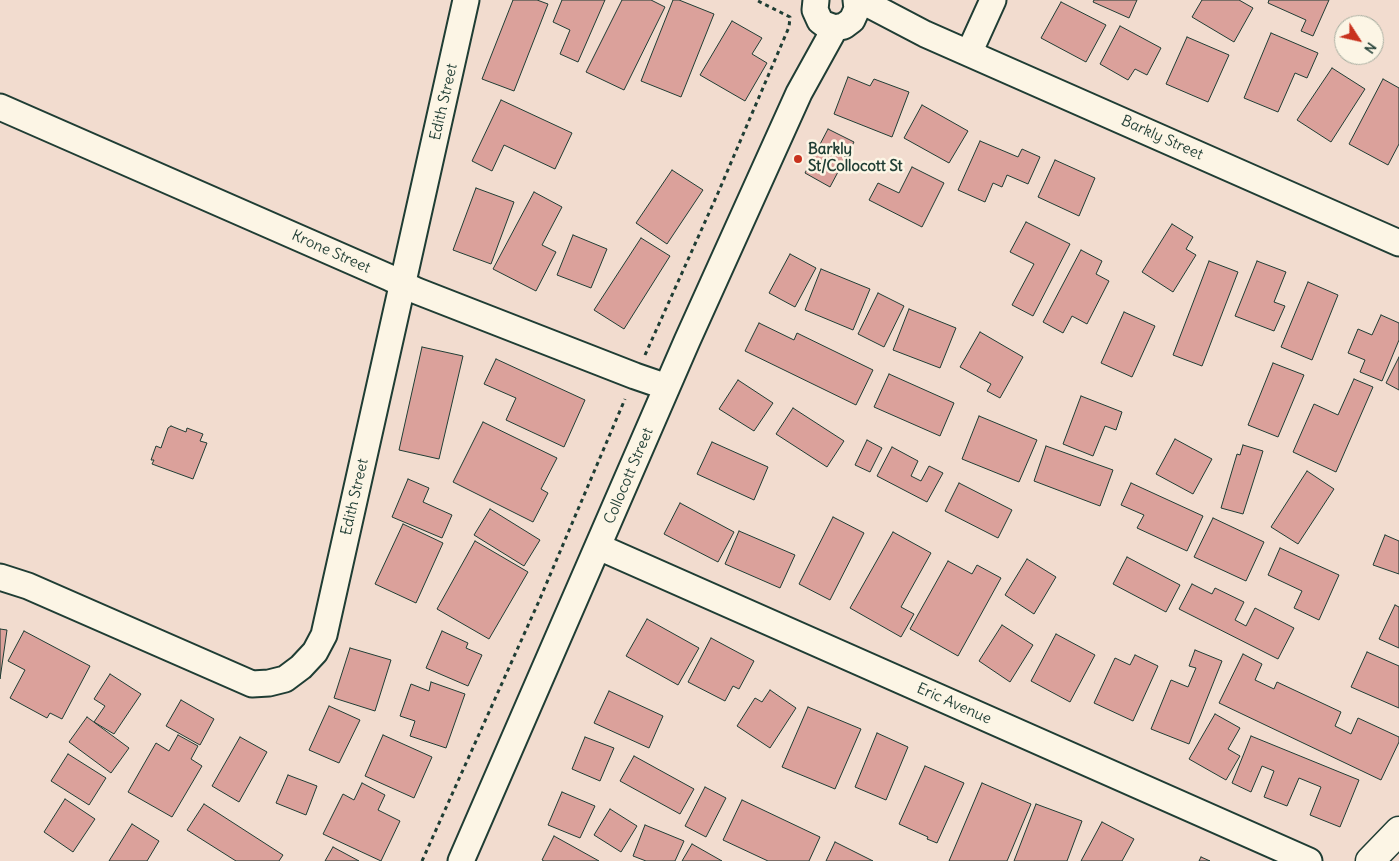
<!DOCTYPE html>
<style>
body{margin:0}
#map{position:relative;width:1399px;height:861px;overflow:hidden;background:#f2dccf;font-family:Delius,sans-serif}
canvas{display:block}
.north{position:absolute;left:1334px;top:15px;width:50px;height:50px;box-sizing:border-box;background:#fcf5e5;border:1px solid #a4ab9e;border-radius:50%;rotate:125deg;font-size:14px;font-weight:700;line-height:20px;text-align:center;color:#1f3d34}
.north::after{content:'';display:block;margin:auto;width:18px;height:22px;background:#c8321e;clip-path:polygon(50% 0,100% 100%,50% 72%,0 100%)}
</style>
<div id="map">
<canvas width="1399" height="861"></canvas>
<div class="north">N</div>
</div>
<script>
const ctx = document.querySelector('canvas').getContext('2d');
ctx.lineJoin = 'round';
function paint(path, color) { ctx.fillStyle = color; ctx.fill(path, 'evenodd'); }
const shape = rows => new Path2D(rows.map(r => 'M' + r).join(''));
function strokePath(path, color, width, dash) { ctx.strokeStyle = color; ctx.lineWidth = width; ctx.lineCap = dash ? 'butt' : 'round'; ctx.setLineDash(dash || []); ctx.stroke(path); }
function drawText(font, color, halo, rows, align = 'center') {
  ctx.font = font + ' Delius,sans-serif'; ctx.lineWidth = 5; ctx.setLineDash([]); ctx.textBaseline = 'middle'; ctx.strokeStyle = halo; ctx.fillStyle = color; for (const [text, x, y, turn = 0] of rows) {
    ctx.save(); ctx.translate(x, y); ctx.rotate((+turn || 0) * Math.PI / 180); ctx.textAlign = isNaN(turn) ? turn : align; if (halo) ctx.strokeText(text, 0, 0); ctx.fillText(text, 0, 0); ctx.restore();
  }
}
const building = shape([
 [513,0,537,0,548,4,514,91,482,79,513,0],
 [562,0,605,0,578,62,560,54,570,30,553,22,562,0],
 [622,0,651,0,665,7,624,90,586,72,622,0],
 [673,0,679,0,714,14,681,97,641,81,673,0],
 [1094,0,1137,0,1129,18,1093,2,1094,0],
 [1202,0,1239,0,1253,8,1234,42,1192,17,1202,0],
 [1269,0,1329,0,1313,36,1301,31,1306,20,1268,3,1269,0],
 [1061,2,1106,25,1086,62,1041,38,1061,2],
 [732,21,762,38,752,54,767,63,745,101,700,75,732,21],
 [1120,26,1161,48,1147,75,1135,69,1128,80,1100,64,1120,26],
 [1271,33,1318,53,1307,78,1295,73,1278,112,1244,98,1271,33],
 [1187,37,1229,55,1208,102,1166,84,1187,37],
 [1332,68,1365,89,1331,142,1297,120,1332,68],
 [848,77,870,86,874,79,909,92,892,137,834,114,848,77],
 [1383,79,1399,88,1399,144,1388,165,1349,144,1383,79],
 [501,100,572,133,555,169,504,145,492,171,472,161,501,100],
 [922,105,968,131,949,163,904,138,922,105],
 [828,129,854,142,830,187,805,173,828,129],
 [980,141,1018,157,1022,149,1040,157,1028,184,1007,175,1002,187,993,183,985,202,958,190,980,141],
 [1055,160,1095,178,1079,216,1038,197,1055,160],
 [912,167,944,183,922,227,869,200,878,183,899,193,912,167],
 [672,170,703,190,667,244,636,223,672,170],
 [476,188,514,202,491,264,453,250,476,188],
 [534,192,562,207,542,245,556,252,536,291,493,269,534,192],
 [1026,222,1070,244,1033,316,1012,305,1034,264,1010,252,1026,222],
 [1172,224,1193,237,1186,249,1196,255,1173,292,1142,272,1172,224],
 [573,235,607,249,591,288,557,275,573,235],
 [641,238,670,256,624,329,594,310,641,238],
 [1081,250,1102,261,1096,274,1109,281,1087,324,1072,316,1063,333,1043,322,1081,250],
 [790,254,816,268,795,307,769,293,790,254],
 [1209,261,1238,272,1202,366,1173,355,1209,261],
 [1257,261,1286,272,1274,302,1285,306,1274,331,1235,316,1257,261],
 [821,269,870,289,853,330,805,310,821,269],
 [1308,282,1338,295,1312,360,1281,347,1308,282],
 [878,293,904,306,884,347,858,334,878,293],
 [909,309,956,328,940,368,893,350,909,309],
 [1124,312,1155,326,1132,377,1101,363,1124,312],
 [1381,315,1399,323,1399,340,1382,381,1360,372,1365,360,1348,353,1358,329,1372,335,1381,315],
 [759,323,794,340,797,333,873,370,856,405,745,351,759,323],
 [980,332,1023,357,1000,398,987,391,991,384,960,367,980,332],
 [422,347,463,356,439,459,399,450,422,347],
 [1399,357,1399,390,1386,383,1399,357],
 [496,359,585,400,564,447,506,420,516,398,484,384,496,359],
 [1273,363,1304,375,1278,437,1248,425,1273,363],
 [889,374,954,403,940,436,874,407,889,374],
 [1354,379,1373,387,1336,472,1293,452,1314,404,1338,415,1354,379],
 [738,380,773,403,754,431,719,409,738,380],
 [1081,396,1122,412,1116,430,1105,426,1093,456,1063,444,1081,396],
 [793,408,844,441,827,467,776,434,793,408],
 [979,416,1037,440,1019,482,962,459,979,416],
 [483,422,557,458,541,489,548,493,533,522,453,482,483,422],
 [171,426,186,432,187,428,203,434,200,441,207,443,193,479,152,464,154,460,151,460,156,446,161,448,168,428,171,426],
 [1175,439,1212,459,1193,494,1156,474,1175,439],
 [867,440,882,448,870,472,855,465,867,440],
 [712,442,768,467,754,500,697,474,712,442],
 [1243,445,1263,451,1243,514,1221,508,1237,454,1240,455,1243,445],
 [1046,446,1113,470,1100,506,1034,481,1046,446],
 [892,447,918,461,911,476,921,481,929,466,943,473,927,502,877,476,892,447],
 [1307,471,1334,489,1298,544,1271,527,1307,471],
 [408,479,429,488,423,502,452,515,442,538,392,517,408,479],
 [959,483,1012,510,998,538,945,511,959,483],
 [1131,483,1203,516,1187,551,1137,528,1144,515,1121,505,1131,483],
 [680,503,734,532,718,562,664,534,680,503],
 [490,509,540,540,524,566,474,535,490,509],
 [833,517,864,533,830,600,799,584,833,517],
 [1213,518,1264,542,1246,581,1194,557,1213,518],
 [403,524,443,543,416,603,375,584,403,524],
 [739,531,795,555,780,588,725,564,739,531],
 [893,532,931,553,901,607,914,614,901,637,850,608,893,532],
 [1385,535,1399,541,1399,574,1373,565,1385,535],
 [475,541,528,572,489,639,437,609,475,541],
 [1280,548,1339,575,1319,620,1294,608,1302,591,1268,575,1280,548],
 [1127,557,1180,585,1166,612,1113,584,1127,557],
 [1027,559,1056,577,1034,614,1005,595,1027,559],
 [948,561,972,574,977,565,1001,578,958,656,910,629,948,561],
 [1192,584,1212,594,1215,588,1244,602,1235,620,1246,626,1255,608,1294,628,1278,659,1179,609,1192,584],
 [1395,605,1399,607,1399,648,1379,639,1395,605],
 [647,619,699,648,678,685,626,656,647,619],
 [1002,625,1033,645,1010,682,979,661,1002,625],
 [0,629,7,630,0,679,0,629],
 [24,631,90,666,62,719,50,713,47,718,10,698,25,670,8,661,24,631],
 [442,631,468,643,466,648,482,655,468,686,426,668,442,631],
 [1056,634,1095,655,1070,702,1031,681,1056,634],
 [711,638,754,661,739,689,733,686,725,701,688,682,711,638],
 [350,648,391,660,375,711,334,698,350,648],
 [1195,650,1222,661,1189,744,1151,729,1171,680,1188,687,1196,668,1189,666,1195,650],
 [1367,652,1399,666,1399,708,1351,687,1367,652],
 [1243,654,1262,664,1255,680,1274,689,1277,682,1341,712,1335,726,1351,734,1358,718,1399,737,1399,742,1381,780,1219,703,1243,654],
 [1135,655,1158,666,1133,721,1094,703,1115,658,1130,665,1135,655],
 [110,674,141,694,114,734,94,722,105,706,94,699,110,674],
 [431,682,465,694,446,748,410,736,415,721,400,716,411,684,429,691,431,682],
 [770,690,796,708,770,748,737,726,755,698,762,702,770,690],
 [609,691,663,716,649,748,594,723,609,691],
 [181,700,214,719,200,745,166,726,181,700],
 [329,706,360,720,339,763,309,750,329,706],
 [808,707,861,729,835,789,782,767,808,707],
 [1215,714,1240,728,1228,749,1240,756,1226,780,1189,759,1215,714],
 [87,717,129,748,111,773,69,742,87,717],
 [877,733,908,747,886,800,855,787,877,733],
 [178,735,198,746,191,759,202,766,172,817,128,792,156,743,169,751,178,735],
 [383,735,432,757,414,798,365,776,383,735],
 [1251,736,1359,780,1340,827,1310,815,1321,787,1299,778,1287,806,1264,797,1274,771,1262,766,1251,792,1232,783,1251,736],
 [240,737,267,752,239,802,212,786,240,737],
 [585,737,614,748,600,781,572,769,585,737],
 [68,754,106,778,89,805,51,781,68,754],
 [634,756,694,789,680,814,620,781,634,756],
 [925,766,964,783,937,843,927,839,928,837,899,824,925,766],
 [288,775,317,786,306,815,276,803,288,775],
 [362,783,385,795,378,810,400,821,381,861,323,834,343,794,354,800,362,783],
 [982,783,1031,804,1007,861,949,861,982,783],
 [705,787,726,798,706,837,685,826,705,787],
 [562,792,595,806,580,838,548,825,562,792],
 [65,799,95,819,73,852,44,832,65,799],
 [742,800,820,837,809,861,768,861,723,840,742,800],
 [204,804,283,855,279,861,236,861,187,830,204,804],
 [1036,804,1082,821,1067,861,1014,861,1036,804],
 [610,809,637,826,621,852,594,835,610,809],
 [1102,822,1134,839,1122,861,1081,861,1102,822],
 [132,824,159,841,147,861,109,861,132,824],
 [645,825,684,841,675,861,646,861,633,856,645,825],
 [554,836,599,861,544,861,542,860,554,836],
 [835,842,873,861,826,861,835,842],
 [692,844,722,861,682,861,692,844],
 [333,847,359,861,325,861,333,847],
 [1201,857,1210,861,1199,861,1201,857]
]);
paint(building, '#dba19b');
strokePath(building, '#1f3d34', 1);
const minor = shape([
 [816,0,815,10,820,21,824,24,835,28,844,26,852,20,857,9,856,0],
 [860,0,925,34,1399,243],
 [969,53,993,0],
 [0,107,388,277,417,291,635,376,667,387],
 [599,547,1309,861],
 [0,577,28,586,252,684,269,683,285,679,301,667,315,652,324,635,466,0],
 [461,861,687,341,799,93,835,28]
]);
const major = shape([
 [1370,861,1399,831]
]);
strokePath(minor, '#1f3d34', 29);
strokePath(major, '#1f3d34', 31);
strokePath(shape([
 [645,355,718,193,789,27,790,17,756,0],
 [422,861,539,601,625,399]
]), '#1f3d34', 3, [4, 4]);
strokePath(minor, '#fcf5e5', 25);
strokePath(major, '#fcf5e5', 28);
for (const [x, y, r, color] of [
 [798,159,5,"#c8321e"]
]) { const dot = new Path2D(); dot.arc(x, y, r, 0, 2 * Math.PI); ctx.fillStyle = color; ctx.fill(dot); strokePath(dot, '#fcf5e5', 2); }
drawText('15px', '#1f3d34', '#fcf5e5', [
 ["Edith Street",444,102,-77],
 ["Barkly Street",1162,138,24],
 ["Krone Street",331,252,24],
 ["Collocott Street",629,476,-67],
 ["Edith Street",355,497,-77],
 ["Eric Avenue",954,704,24]
]);
drawText('bold 15px', '#1f3d34', '#fcf5e5', [
 ["Barkly",808,150],
 ["St/Collocott St",808,167]
], 'left');
</script>
